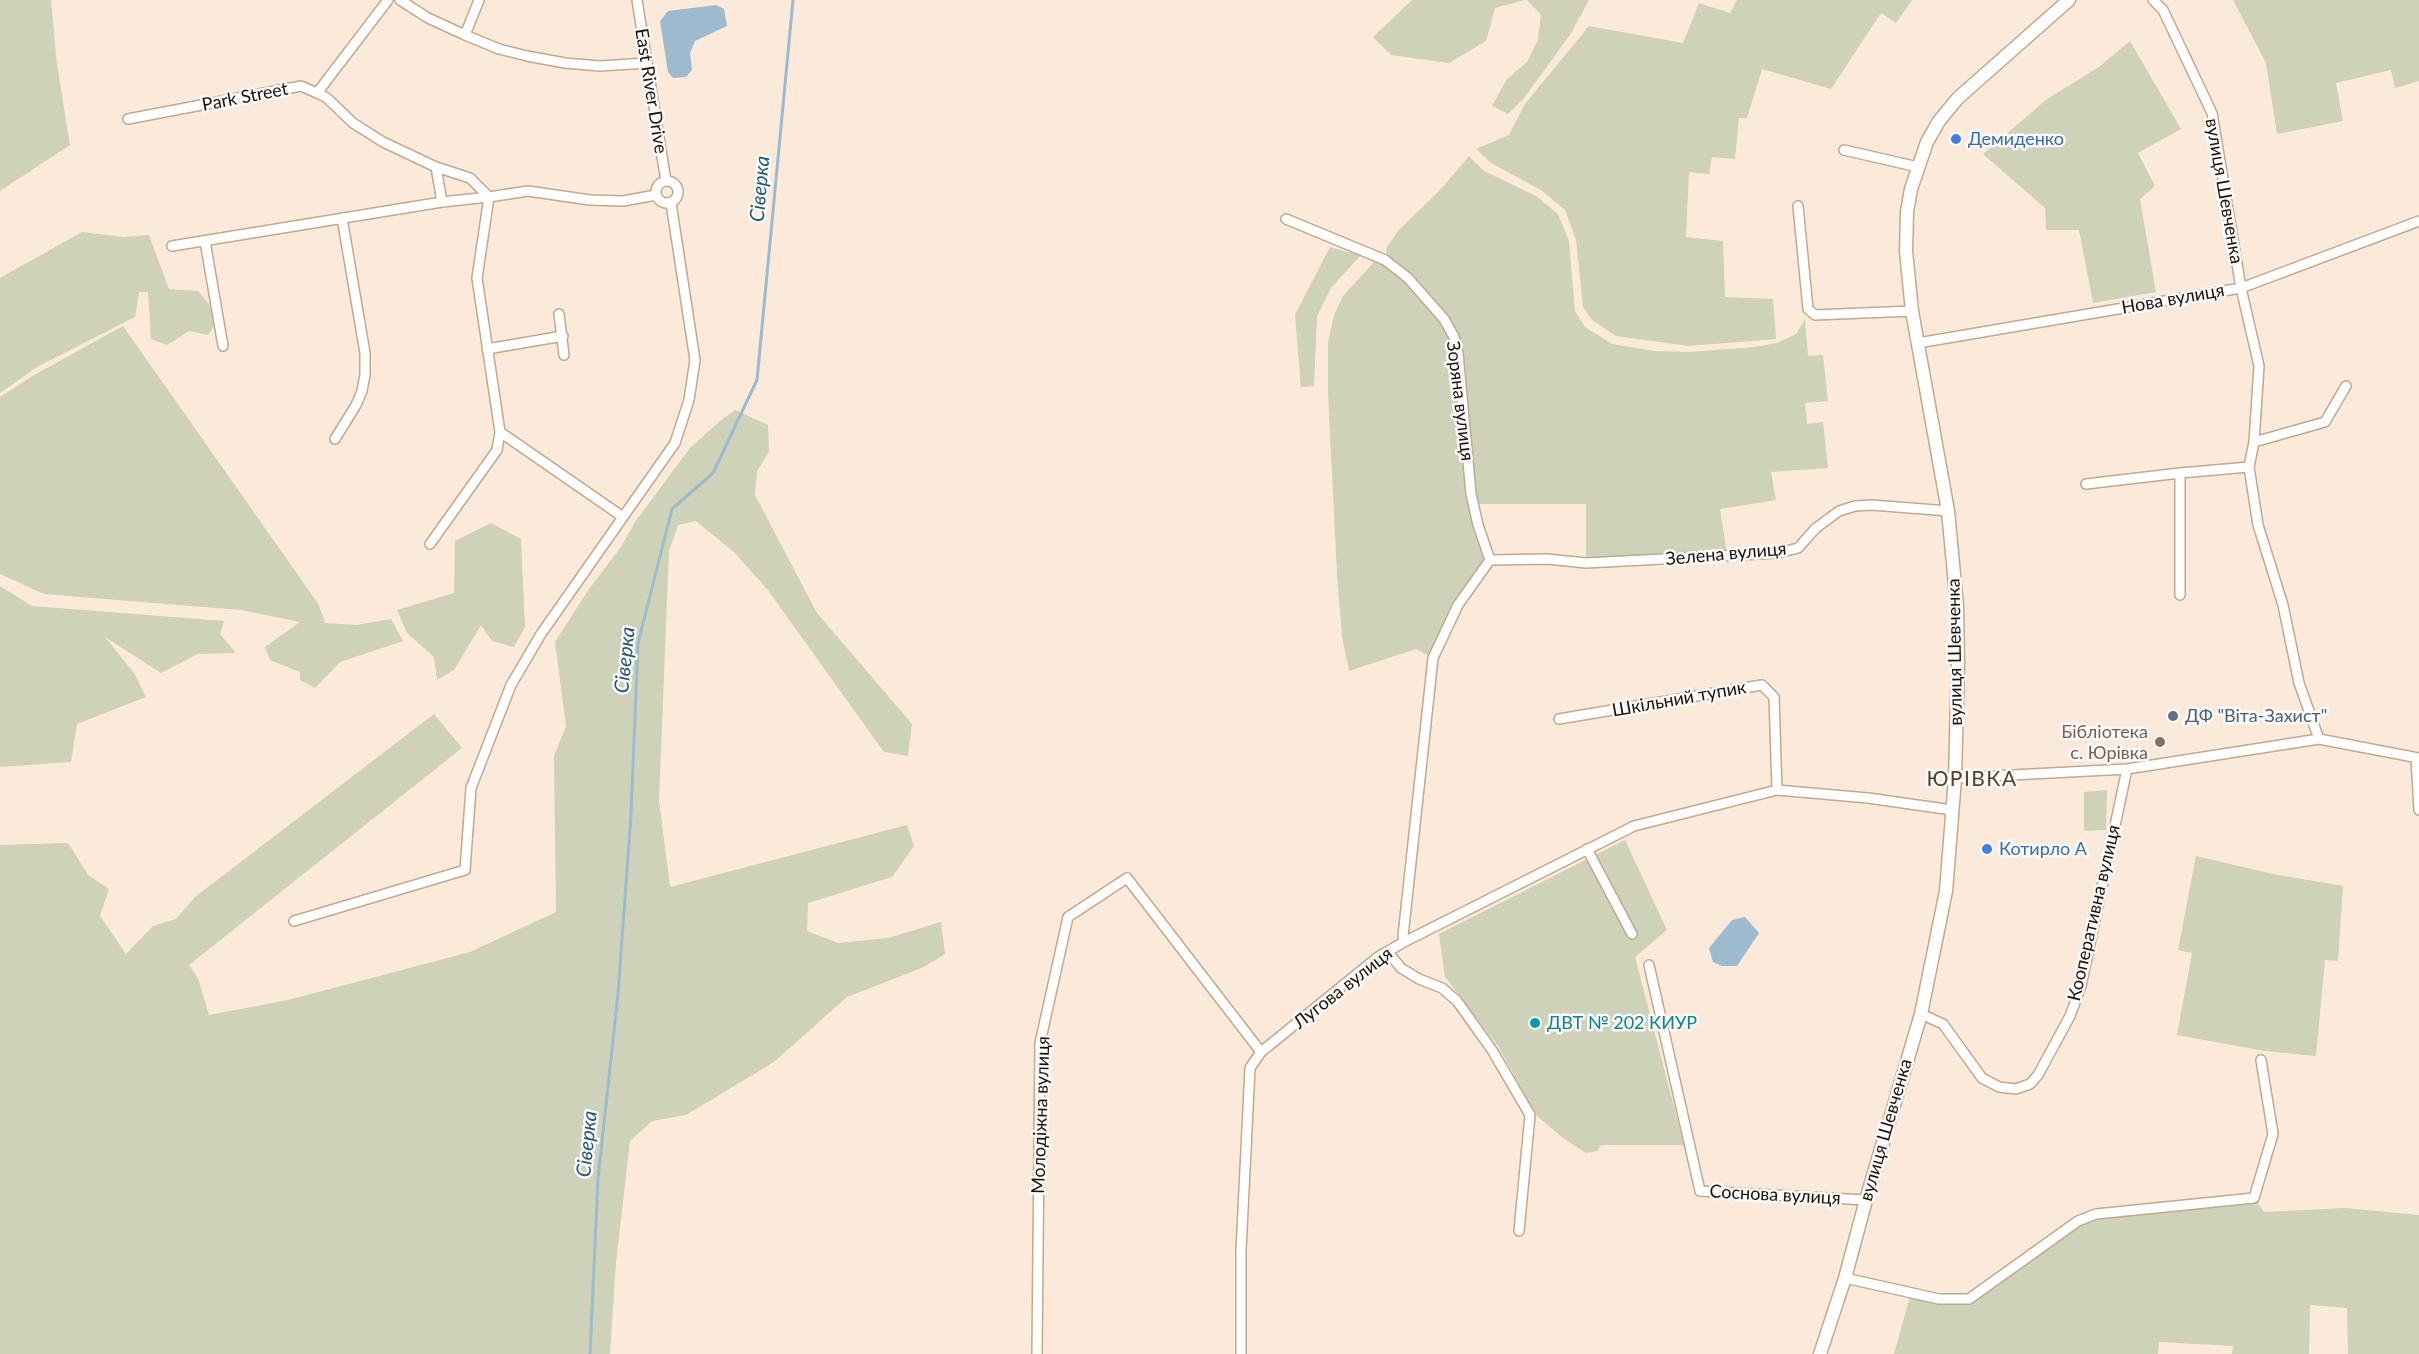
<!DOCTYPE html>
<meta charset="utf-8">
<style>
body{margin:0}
canvas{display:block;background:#fbead9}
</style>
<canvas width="2419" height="1354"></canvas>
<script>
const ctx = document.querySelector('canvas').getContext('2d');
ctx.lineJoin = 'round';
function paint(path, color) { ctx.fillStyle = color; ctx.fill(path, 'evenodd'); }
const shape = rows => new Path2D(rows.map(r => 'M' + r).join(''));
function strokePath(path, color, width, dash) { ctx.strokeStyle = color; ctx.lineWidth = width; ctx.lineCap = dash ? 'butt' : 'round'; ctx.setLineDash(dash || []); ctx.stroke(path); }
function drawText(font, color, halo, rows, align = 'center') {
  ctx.font = font + ' Lato,sans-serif'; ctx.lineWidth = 5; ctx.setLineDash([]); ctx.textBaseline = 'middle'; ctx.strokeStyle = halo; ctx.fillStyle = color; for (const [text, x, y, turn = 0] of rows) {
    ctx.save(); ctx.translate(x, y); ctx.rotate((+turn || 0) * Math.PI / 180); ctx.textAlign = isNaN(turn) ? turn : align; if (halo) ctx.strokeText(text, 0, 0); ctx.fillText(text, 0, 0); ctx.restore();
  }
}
paint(shape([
 [0,0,51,0,57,65,70,145,0,191],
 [1412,0,1525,0,1495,8,1486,41,1449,63,1391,55,1373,37],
 [1527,0,1589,0,1570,35,1524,98,1508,114,1492,106,1507,79,1527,62,1538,40,1541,15],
 [1737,0,1912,0,1896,23,1881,13,1831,89,1762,69,1747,118,1739,118,1735,159,1712,157,1709,174,1689,172,1686,237,1723,241,1725,297,1773,299,1776,339,1689,346,1616,336,1592,320,1583,307,1576,240,1565,210,1541,190,1491,163,1476,149,1509,135,1525,104,1589,26,1683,43,1699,3,1730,13],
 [2233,0,2419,0,2419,81,2395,88,2391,70,2336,83,2343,121,2277,134,2266,63],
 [2130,41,2181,129,2138,153,2155,186,2140,199,2156,292,2093,303,2079,230,2046,230,2045,208,1983,154,2047,99,2099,67],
 [1469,156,1484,171,1536,196,1558,214,1569,241,1575,311,1585,327,1612,344,1655,351,1688,352,1754,347,1777,343,1796,334,1805,319,1808,356,1823,355,1828,401,1805,403,1807,424,1823,422,1828,468,1771,472,1776,500,1720,509,1727,554,1586,563,1586,504,1477,504,1490,560,1458,605,1433,658,1416,649,1349,671,1342,636,1337,575,1328,393,1328,343,1334,315,1343,296,1374,262,1361,255,1331,288,1317,316,1314,386,1301,387,1295,315,1330,247,1350,253,1355,246,1385,260,1387,247,1398,231,1441,189],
 [82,232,123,237,149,235,169,289,198,291,209,304,215,324,208,335,189,331,167,345,151,339,148,292,139,292,135,317,37,367,0,393,0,278],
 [123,326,319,605,325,623,356,625,391,619,403,641,340,662,315,688,300,680,300,672,270,660,265,647,300,622,241,610,44,594,0,574,0,397,34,375],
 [735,410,768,425,769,452,757,471,755,495,817,613,912,724,908,756,884,752,767,589,735,553,696,521,678,525,669,551,659,800,670,887,907,825,914,846,892,877,808,903,807,931,838,943,888,938,941,922,945,954,924,967,847,997,774,1062,686,1115,652,1121,630,1141,616,1262,610,1354,0,1354,0,845,68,843,88,875,109,889,100,916,126,954,153,926,176,919,195,897,434,714,462,748,189,965,198,978,209,1015,288,1000,470,952,556,912,554,756,566,726,555,642,589,589,621,547,635,522,690,448,720,421],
 [491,523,521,539,525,627,514,647,492,641,481,625,454,670,437,680,434,657,407,633,397,610,454,593,455,541],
 [0,586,32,606,224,621,220,634,236,653,198,654,161,673,105,637,134,673,146,697,77,724,71,762,0,767],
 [2107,790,2106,830,2084,831,2084,792],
 [1625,840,1667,930,1635,957,1684,1145,1601,1145,1597,1151,1586,1153,1563,1138,1536,1115,1498,1046,1445,977,1439,934],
 [2196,856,2273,874,2343,886,2338,961,2325,960,2316,1056,2265,1051,2177,1035,2192,953,2178,950],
 [2254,1198,2264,1212,2345,1208,2419,1215,2419,1354,2348,1354,2347,1308,2310,1305,2309,1354,2232,1354,2233,1346,2159,1342,2158,1354,1894,1354,1911,1293,1969,1299,2096,1214]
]), '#cdd2b8');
paint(shape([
 [716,5,724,9,727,26,695,41,690,53,692,70,686,77,673,78,668,72,660,21,668,11],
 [1745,917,1759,933,1737,966,1722,966,1713,962,1709,948,1732,920]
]), '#9dbacf');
strokePath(shape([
 [590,1354,598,1178,618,994,631,815,638,643,672,509,713,473,757,380,793,0]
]), '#9dbacf', 3);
const minor = shape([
 [400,0,428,18,465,35,499,49,527,56,565,63,600,66,647,63],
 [637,0,666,181],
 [465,35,479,0],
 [317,93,327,98,353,123,383,142,436,167,470,178,489,197,528,191,590,200,623,201,656,195],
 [128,119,301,86,317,93,388,0],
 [1844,150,1918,167],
 [436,167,442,202],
 '656 192a11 11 0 1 1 22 0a11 11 0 1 1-22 0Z',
 [1798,206,1808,309,1815,315,1912,311],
 [1286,219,1385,260,1408,278,1444,319,1454,337,1458,353,1471,494,1478,525,1490,560,1458,605,1433,658,1403,936,1404,942],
 [205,241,223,346],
 [172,246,442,202,489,197,477,278,500,432,623,517,675,443,689,400,695,360,671,203],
 [559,314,564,355],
 [1918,343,2241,288,2419,221],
 [487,349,563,336],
 [335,439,356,405,362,391,365,375,365,353,342,218],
 [2254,442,2325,422,2346,386],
 [2249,467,2258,525,2283,605,2299,683,2319,739],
 [2086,484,2180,473,2249,467,2254,442,2259,366,2241,288,2212,113,2163,10,2153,0],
 [430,544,497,450,500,432],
 [1490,560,1547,559,1586,563,1778,553,1798,548,1816,528,1839,511,1855,506,1872,505,1948,511],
 [2180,595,2180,473],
 [1559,719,1762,685,1774,697,1777,790],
 [2416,758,2419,810],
 [1955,778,2127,769,2319,739,2419,758],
 [1587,849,1632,934],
 [294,921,465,870,471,788,511,685,541,634,623,517],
 [1388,952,1401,968,1419,979,1442,988,1457,1001,1492,1050,1530,1115,1519,1231],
 [1649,965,1700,1191,1866,1200],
 [1921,1014,1943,1024,1982,1078,1999,1087,2016,1089,2030,1084,2038,1075,2070,1016,2081,986,2127,769],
 [1845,1278,1939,1299,1969,1299,2078,1221,2096,1214,2254,1198,2273,1134,2261,1060],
 [1037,1354,1040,1043,1068,917,1127,878,1261,1052],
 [1241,1354,1241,1250,1250,1068,1261,1052,1378,957,1404,942,1634,826,1777,790,1868,798,1952,810]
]);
const tertiary = shape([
 [1820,1354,1845,1278,1866,1200,1921,1014,1946,891,1955,778,1958,663,1957,606,1948,511,1912,311,1906,251,1907,212,1911,189,1927,142,1939,121,1958,98,2069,0]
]);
strokePath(minor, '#c4a88d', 12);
strokePath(tertiary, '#c4a88d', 15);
strokePath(minor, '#fff', 9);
strokePath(tertiary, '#fff', 12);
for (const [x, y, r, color] of [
 [1956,139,6,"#3f7fe0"],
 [2173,716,6,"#5c6f8a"],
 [2160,742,6,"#8d6e63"],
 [1987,849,6,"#3f7fe0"],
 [1535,1023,6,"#0f9aa8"]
]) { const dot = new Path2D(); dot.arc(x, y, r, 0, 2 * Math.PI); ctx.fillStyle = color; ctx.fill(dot); strokePath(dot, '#fafafa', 2); }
drawText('18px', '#1b1107', '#fafafa', [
 ["Еаst Rіvеr Drive",651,91,81],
 ["Park Street",245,97,-11],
 ["вулиця Шевченка",2224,191,80],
 ["Нова вулиця",2173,299,-10],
 ["Зоряна вулиця",1460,401,83],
 ["Зелена вулиця",1726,554,-5],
 ["вулиця Шевченка",1955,652,-91],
 ["Шкільний тупик",1679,699,-10],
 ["Кооперативна вулиця",2094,913,-77],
 ["Лугова вулиця",1343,988,-38],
 ["Молодіжна вулиця",1041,1115,-88],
 ["вулиця Шевченка",1886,1130,-74],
 ["Соснова вулиця",1775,1195,3]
]);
drawText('18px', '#366cbe', '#fafafa', [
 ["Демиденко",1968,139],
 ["Котирло А",1999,849]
], 'left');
drawText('18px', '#4e5e75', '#fafafa', [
 ["ДФ \"Віта-Захист\"",2185,716]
], 'left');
drawText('18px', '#785e54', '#fafafa', [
 ["Бібліотека",2148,732],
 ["с. Юрівка",2148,753]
], 'right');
drawText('18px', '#0d838f', '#fafafa', [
 ["ДВТ № 202 КИУР",1547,1023]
], 'left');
drawText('italic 20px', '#245675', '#fafafa', [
 ["Сіверка",760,189,-85],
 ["Сіверка",625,660,-84],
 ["Сіверка",587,1144,-84]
]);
ctx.letterSpacing = '1.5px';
drawText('21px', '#584028', '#fafafa', [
 ["ЮРІВКА",1972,779]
]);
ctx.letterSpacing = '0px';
</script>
